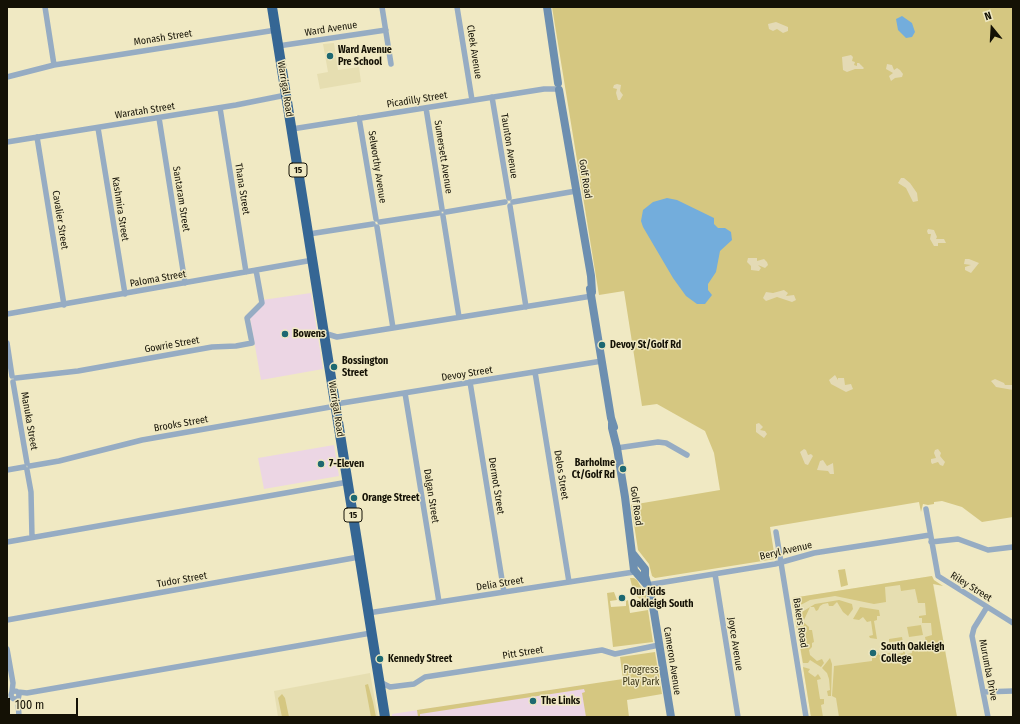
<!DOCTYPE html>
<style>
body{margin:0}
#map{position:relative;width:1020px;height:724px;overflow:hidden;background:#f0e9c3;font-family:"Fira Sans Condensed",sans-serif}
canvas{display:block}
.frame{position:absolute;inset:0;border:8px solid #141105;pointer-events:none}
.north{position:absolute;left:972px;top:8px;width:40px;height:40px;-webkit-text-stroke:3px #f0e9c3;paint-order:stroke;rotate:342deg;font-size:11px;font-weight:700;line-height:16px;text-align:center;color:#141105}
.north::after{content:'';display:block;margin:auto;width:14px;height:18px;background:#141105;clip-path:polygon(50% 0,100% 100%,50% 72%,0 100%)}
.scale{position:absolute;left:8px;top:698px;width:70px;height:18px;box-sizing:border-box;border:2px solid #141105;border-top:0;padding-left:5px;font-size:12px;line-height:14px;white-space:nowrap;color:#141105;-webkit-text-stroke:3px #f0e9c3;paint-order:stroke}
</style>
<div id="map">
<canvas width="1020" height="724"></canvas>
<div class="frame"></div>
<div class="north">N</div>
<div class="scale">100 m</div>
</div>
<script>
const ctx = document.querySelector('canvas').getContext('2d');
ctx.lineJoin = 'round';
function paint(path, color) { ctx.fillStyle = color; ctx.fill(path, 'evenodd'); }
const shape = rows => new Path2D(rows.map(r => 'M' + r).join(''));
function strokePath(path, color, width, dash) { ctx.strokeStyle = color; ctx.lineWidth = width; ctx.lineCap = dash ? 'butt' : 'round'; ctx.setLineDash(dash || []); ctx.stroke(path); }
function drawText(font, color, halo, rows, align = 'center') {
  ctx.font = font + ' "Fira Sans Condensed",sans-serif'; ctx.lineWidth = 3; ctx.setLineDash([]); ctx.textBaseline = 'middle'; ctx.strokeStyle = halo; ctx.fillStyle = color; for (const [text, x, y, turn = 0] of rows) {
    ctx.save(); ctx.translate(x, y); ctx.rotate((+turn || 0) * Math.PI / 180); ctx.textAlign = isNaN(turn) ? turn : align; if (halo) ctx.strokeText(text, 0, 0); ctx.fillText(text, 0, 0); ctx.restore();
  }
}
paint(shape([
 [311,293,323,369,261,380,250,318,262,300],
 [334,445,339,476,264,489,258,458],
 [584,685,590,717,392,717,392,714]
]), '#ecd6e4');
paint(shape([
 [334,43,338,70,359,67,361,82,320,89,317,74,328,72,323,44],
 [932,576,957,717,811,717,792,598],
 [370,673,378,717,278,717,274,691]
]), '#e6deb1');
paint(shape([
 [552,7,1013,7,1013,517,982,522,962,507,942,501,934,502,934,504,928,505,923,504,921,512,919,502,770,527,775,559,655,578,652,576,649,564,638,550,631,505,720,490,714,453,705,431,657,404,642,406,624,291,599,295],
 [845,569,848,585,841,587,838,570],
 [932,576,934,580,943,586,933,584,957,717,839,717,836,698,832,696,834,666,872,661,872,658,876,658,876,653,878,652,879,655,891,653,892,661,898,660,897,654,903,653,901,641,889,642,889,639,902,637,906,659,908,661,913,661,913,656,907,656,907,654,912,653,912,648,906,649,906,646,923,644,926,642,925,637,932,635,931,623,922,623,922,618,919,618,919,616,926,615,925,603,918,603,915,589,901,591,900,585,885,587,886,602,874,604,835,596,810,600,793,609,792,598],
 [630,578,634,578,637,580,646,596,647,605,634,594],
 [614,592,617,600,610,601,611,607,626,606,626,601,628,600,630,613,648,610,653,642,613,647,607,593],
 [839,600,852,604,853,609,848,616,843,612,837,602,833,606,829,606,828,603,823,604,820,606,818,610,816,611,814,607,810,607,804,620,800,616,795,617,794,614,802,612,815,604],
 [860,607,879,610,880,616,877,616,877,620,874,621,877,639,870,638,869,636,873,635,871,621,867,622,863,617,859,620,853,619],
 [795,618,799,618,809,627,809,630,812,630,814,642,812,643,812,647,809,650,810,655,817,661,822,659,824,663,821,667,810,660,808,663,803,663],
 [921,625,923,635,909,637,907,627],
 [655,652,662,694,627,700,629,717,586,717,582,693,585,692,584,689,420,714,420,717,418,717,417,710,623,679,620,657],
 [830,658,832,664,831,696,828,696,827,691,830,690,829,679,827,673,822,668],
 [803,667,810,669,808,672,815,677,818,674,820,677,821,679,817,680,820,699,824,699,824,704,821,705,823,717,811,717],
 [368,684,373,702,376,717,371,717,365,685],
 [282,694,285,698,289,717,282,717,278,698]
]), '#d5c781');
paint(shape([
 [776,22,788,27,788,31,783,33,777,29,773,31,769,29,768,24],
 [851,55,853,57,852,61,855,62,854,65,857,66,857,63,859,63,864,68,863,69,855,69,847,72,843,70,842,57],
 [887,64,892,65,894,70,897,68,900,70,903,74,902,77,895,78,891,81,889,76,893,73,886,69],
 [617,84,621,85,620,91,623,95,620,100,618,100,616,93,617,89,613,88,614,85],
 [901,178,904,178,910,183,917,193,918,201,913,202,906,188,898,183],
 [928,229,934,230,937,237,936,239,944,239,946,243,938,243,938,246,934,246,930,239,931,234,928,234,927,231],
 [748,258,757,258,757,261,764,259,767,262,768,265,765,268,758,265,761,268,759,271,751,270,751,266,747,262],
 [965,259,969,259,979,263,971,273,965,270,965,267,971,265,964,264],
 [784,290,788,293,786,296,794,295,796,300,792,302,777,297,766,301,763,298,766,292,773,293],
 [835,375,838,380,838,378,844,378,845,385,851,384,853,389,846,392,831,384,829,380],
 [995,379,1004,383,1005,385,1012,385,1013,390,996,387,991,381],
 [759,423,763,427,760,430,765,431,767,434,764,438,756,432,756,424],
 [804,449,806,450,808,455,811,454,813,456,808,465,805,464,800,452],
 [938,449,941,453,940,456,945,462,943,466,940,465,938,462,932,464,931,462,931,459,936,458,934,453,935,450],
 [823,460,827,466,833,463,834,474,830,474,828,471,817,470,820,461]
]), '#e4dab5');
paint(shape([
 [902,16,912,23,915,32,912,37,906,38,898,30,896,19],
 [667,198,677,200,714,218,714,224,718,228,725,228,731,232,732,240,720,251,716,272,708,284,708,290,712,295,705,304,697,304,686,296,673,278,643,227,641,221,643,210,653,202]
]), '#73addc');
strokePath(shape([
 [45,7,54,65],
 [382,7,391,64],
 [457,7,472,100],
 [278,46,386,30],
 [7,77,54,65,276,30],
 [492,97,509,198],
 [220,108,246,272],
 [426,108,442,209],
 [159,118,185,283],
 [359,118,376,219],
 [98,128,125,294],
 [292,129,544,89,557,89],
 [37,137,64,305],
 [7,142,236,105,286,95],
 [513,202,576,191],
 [510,206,526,307],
 [446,212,505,202],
 [443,216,459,317],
 [380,222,439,213],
 [377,227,393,328],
 [309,234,373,224],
 [7,314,313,260],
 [324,333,337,337,592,296],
 [7,343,12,376],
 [535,372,569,582],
 [16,378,78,371,212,347,236,346,252,343,247,318,262,303,256,270],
 [13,382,27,463],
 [470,382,504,592],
 [405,393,439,602],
 [336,404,602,361],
 [617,448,658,442,666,443,687,455],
 [30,466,59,461,142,440,336,406],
 [7,470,24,467],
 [27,470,31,492,32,537],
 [926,509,938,576,1013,623],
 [776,532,806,717],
 [7,542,348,482],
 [931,542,958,539,988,550,1013,547],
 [715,574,738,717],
 [647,585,775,564,814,553,930,535],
 [987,607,974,628,972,636,988,717],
 [368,613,634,572],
 [7,620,359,557],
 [7,649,13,683,12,692],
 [380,682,390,687,414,684,425,677,602,650,615,654,659,645],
 '11 695a4 4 0 1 1 8 0a4 4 0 1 1-8 0Z',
 [18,692,27,693,371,633],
 [983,692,1013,691],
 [18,698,19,717]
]), '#96acc3', 5.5);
strokePath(shape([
 [547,7,558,83],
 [559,90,591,276,592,292],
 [590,289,611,418,614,427],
 [612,423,612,428,617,448,625,497,634,570,646,584],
 [633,554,645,569,645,576,652,600,671,717]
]), '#6d8fb0', 8);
strokePath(shape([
 [272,7,385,717]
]), '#356694', 10);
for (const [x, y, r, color] of [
 [330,56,4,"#1d6871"],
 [285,334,4,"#1d6871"],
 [602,345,4,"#1d6871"],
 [334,367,4,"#1d6871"],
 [321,464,4,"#1d6871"],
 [623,469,4,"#1d6871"],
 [354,498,4,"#1d6871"],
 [622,598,4,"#1d6871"],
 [873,653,4,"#1d6871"],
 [380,659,4,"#1d6871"],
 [533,701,4,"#1d6871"]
]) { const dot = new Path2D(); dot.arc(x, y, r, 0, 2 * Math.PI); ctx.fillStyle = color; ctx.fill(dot); strokePath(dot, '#f0e9c3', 1.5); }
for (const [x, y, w] of [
 [298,170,18],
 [353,515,18]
]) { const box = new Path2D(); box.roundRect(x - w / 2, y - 7, w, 14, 3); ctx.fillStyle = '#f0e9c3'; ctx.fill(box); strokePath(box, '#141105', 1); }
drawText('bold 9px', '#141105', null, [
 ["15",298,170],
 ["15",353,515]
]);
drawText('10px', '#141105', '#f0e9c3', [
 ["Ward Avenue",331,29,-9],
 ["Monash Street",163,38,-9],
 ["Cleek Avenue",474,52,81],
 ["Warrigal Road",285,89,81],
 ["Picadilly Street",417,100,-9],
 ["Waratah Street",145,111,-9],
 ["Taunton Avenue",509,146,81],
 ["Sumersett Avenue",443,157,81],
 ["Selworthy Avenue",377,167,81],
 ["Golf Road",585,179,81],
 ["Thana Street",242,189,81],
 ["Santaram Street",181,199,81],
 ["Kashmira Street",120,209,81],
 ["Cavalier Street",60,220,81],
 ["Paloma Street",158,279,-10],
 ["Gowrie Street",172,345,-10],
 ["Devoy Street",467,374,-9],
 ["Warrigal Road",336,409,81],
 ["Manuka Street",29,421,80],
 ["Brooks Street",181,424,-10],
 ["Delos Street",561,475,81],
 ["Dermot Street",496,486,81],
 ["Dalgan Street",431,496,81],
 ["Golf Road",636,506,82],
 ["Beryl Avenue",786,551,-13],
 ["Tudor Street",182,580,-10],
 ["Delia Street",500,584,-9],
 ["Riley Street",971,587,32],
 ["Bakers Road",800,623,81],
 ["Joyce Avenue",735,644,81],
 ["Pitt Street",523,653,-9],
 ["Cameron Avenue",672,661,81],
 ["Murumba Drive",988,670,79]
]);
drawText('bold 10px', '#141105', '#f0e9c3', [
 ["Ward Avenue",338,50],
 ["Pre School",338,62],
 ["Bowens",293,334],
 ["Devoy St/Golf Rd",610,345],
 ["Bossington",342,361],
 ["Street",342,373],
 ["Barholme",615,463,"right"],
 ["Ct/Golf Rd",615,475,"right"],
 ["7-Eleven",329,464],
 ["Orange Street",362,498],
 ["Our Kids",630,592],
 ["Oakleigh South",630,604],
 ["South Oakleigh",881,647],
 ["College",881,659],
 ["Kennedy Street",388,659],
 ["The Links",541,701]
], 'left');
drawText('10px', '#3a3414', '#f0e9c3', [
 ["Progress",641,670],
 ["Play Park",641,682]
]);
</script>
